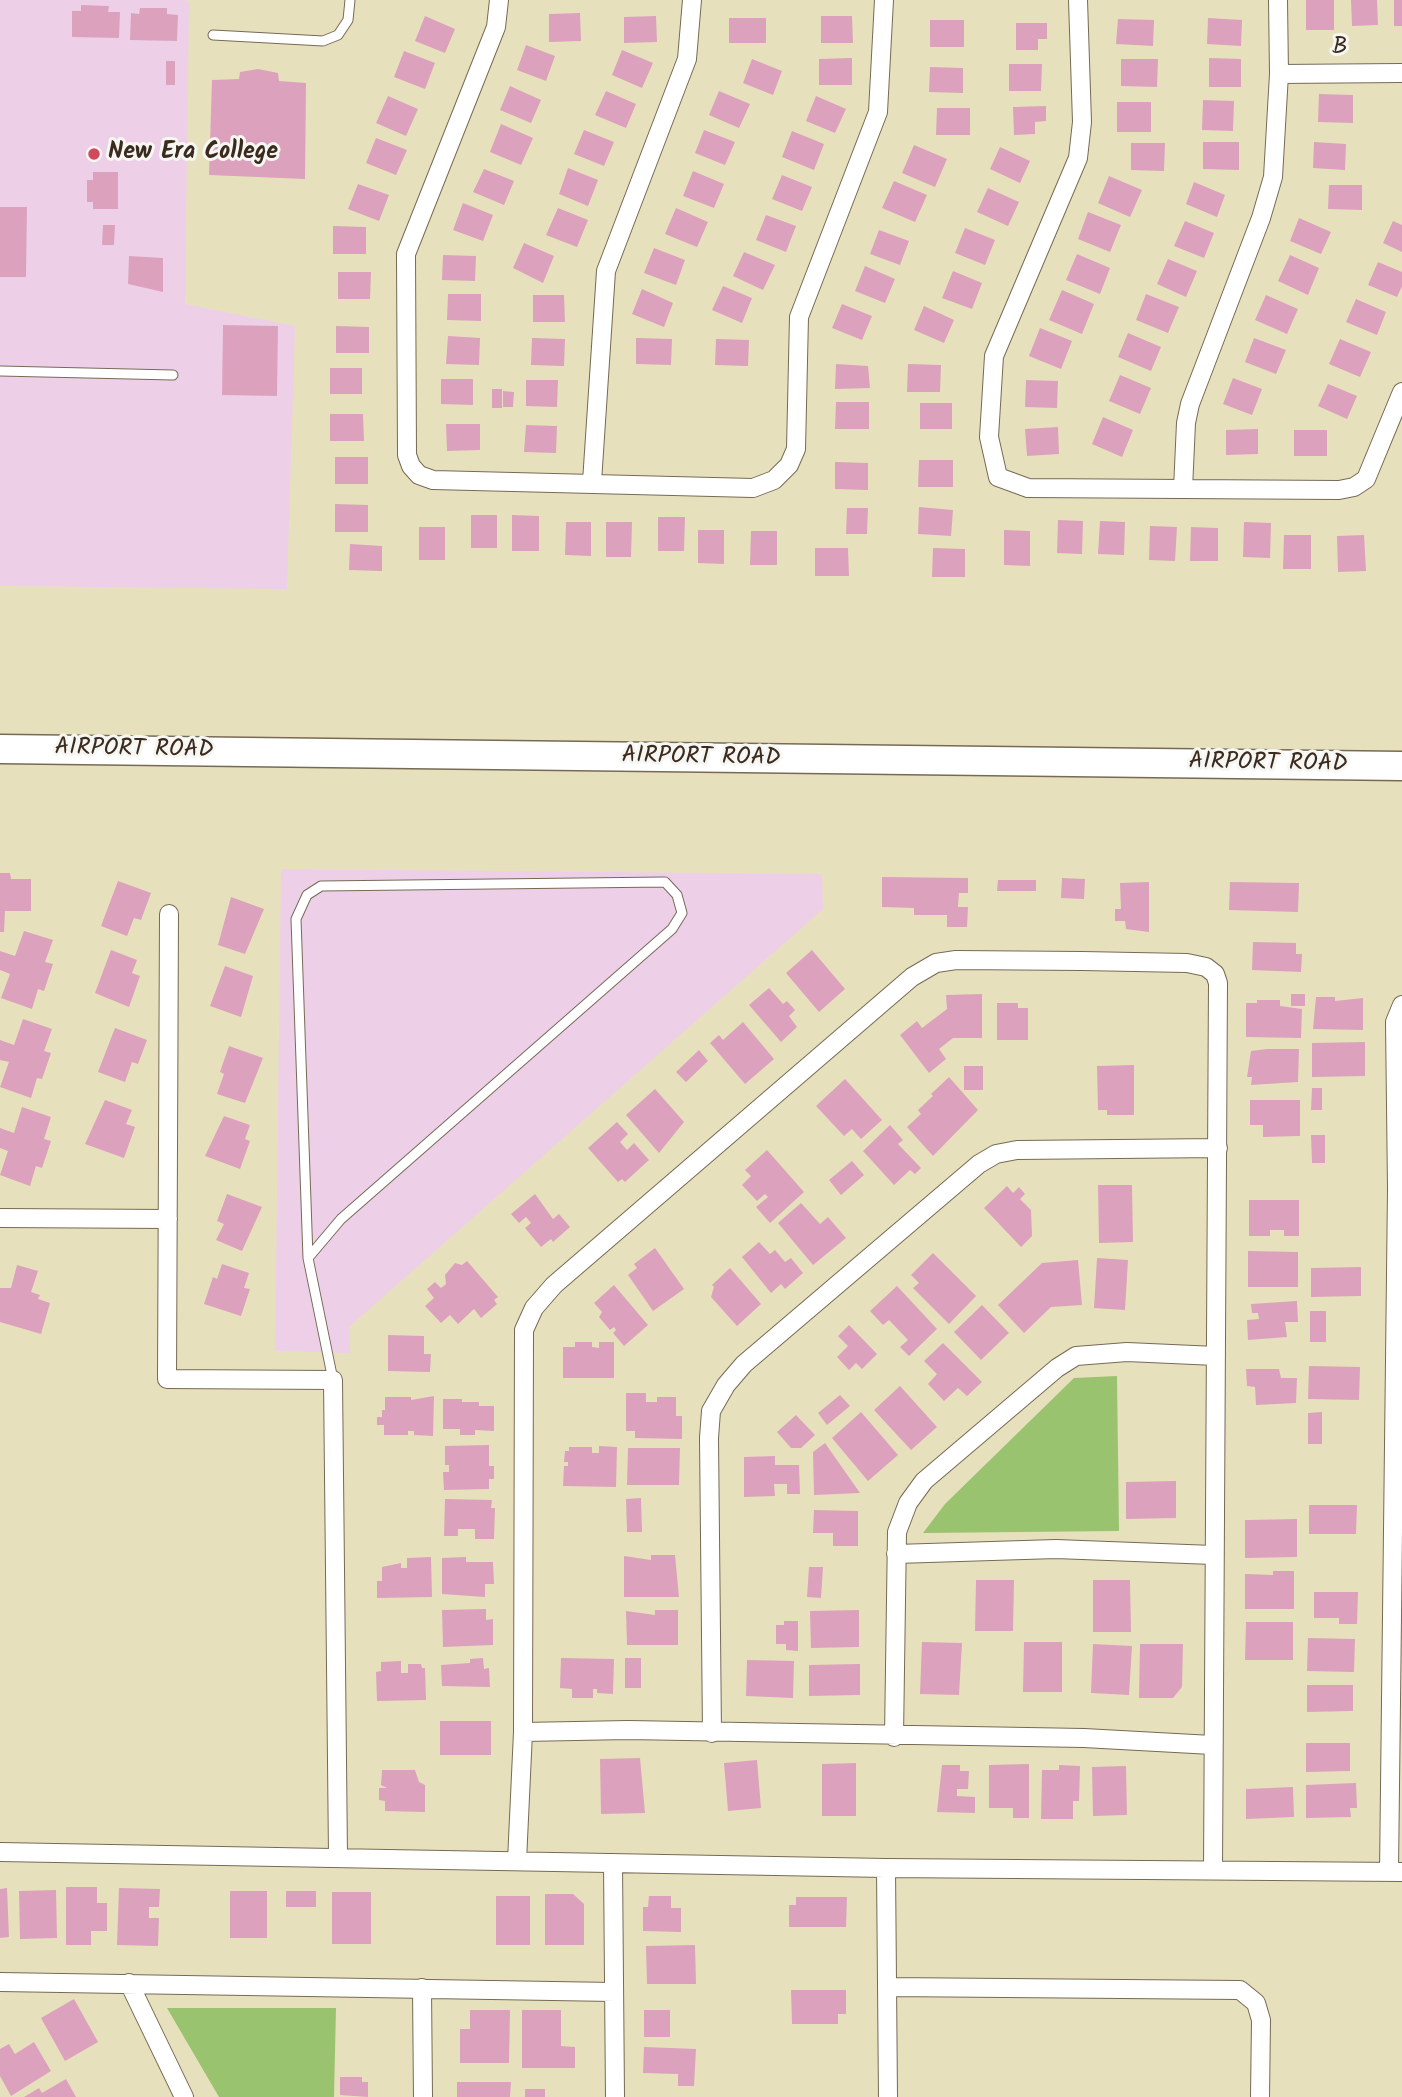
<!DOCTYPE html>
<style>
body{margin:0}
canvas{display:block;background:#e7e0bc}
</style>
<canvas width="1402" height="2097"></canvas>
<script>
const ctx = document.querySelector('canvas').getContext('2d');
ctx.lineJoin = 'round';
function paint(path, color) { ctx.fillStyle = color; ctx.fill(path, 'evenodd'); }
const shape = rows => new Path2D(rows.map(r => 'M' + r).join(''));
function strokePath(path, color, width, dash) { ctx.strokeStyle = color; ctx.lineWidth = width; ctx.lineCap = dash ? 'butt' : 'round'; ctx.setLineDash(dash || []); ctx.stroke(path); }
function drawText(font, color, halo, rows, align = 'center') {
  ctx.font = font + ' Kalam,sans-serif'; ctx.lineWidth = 6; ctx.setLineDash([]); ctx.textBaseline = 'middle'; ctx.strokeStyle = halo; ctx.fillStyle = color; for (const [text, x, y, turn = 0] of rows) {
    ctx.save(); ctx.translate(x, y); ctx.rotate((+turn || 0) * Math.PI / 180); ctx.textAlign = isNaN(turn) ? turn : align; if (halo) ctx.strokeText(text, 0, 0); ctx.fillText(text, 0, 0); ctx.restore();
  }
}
paint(shape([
 [0,0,186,0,189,3,185,304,295,326,287,589,0,586],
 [281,869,822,874,823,909,349,1327,350,1353,275,1351]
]), '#edd0e8');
paint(shape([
 [1117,1376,1119,1531,923,1533,945,1504,1074,1378],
 [167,2008,336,2008,334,2097,219,2097]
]), '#9ac36f');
paint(shape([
 [1306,0,1334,0,1334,30,1306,30],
 [1351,0,1377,0,1378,25,1352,26],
 [1394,0,1402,0,1402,26,1394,26],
 [81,5,109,6,108,12,120,12,119,38,72,37,72,11,81,11],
 [140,8,167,8,167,14,178,15,177,41,130,40,131,13,139,14],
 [580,13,581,41,549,42,549,14],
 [425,16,455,29,445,53,415,41],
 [656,16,657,42,624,43,624,17],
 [821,16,852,16,853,43,821,43],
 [729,18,766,18,766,43,729,43],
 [1208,18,1242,20,1241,46,1207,44],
 [1118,19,1154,20,1153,46,1116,44],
 [930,20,964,20,964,47,930,47],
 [1016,23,1047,23,1047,39,1038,39,1038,50,1016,50],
 [526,45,555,56,546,81,517,70],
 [622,50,653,63,642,88,612,75],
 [404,51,435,63,425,89,394,77],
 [852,58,852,85,819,85,819,59],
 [1209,58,1241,59,1241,87,1209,87],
 [752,59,782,71,773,95,743,83],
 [1121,59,1158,59,1157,87,1121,86],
 [166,61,175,61,175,85,166,85],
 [1009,64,1042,64,1041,91,1009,91],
 [930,67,963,68,963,93,929,92],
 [258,69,278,73,279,81,306,83,305,179,209,175,212,80,239,79,240,72],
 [510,86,541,100,531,123,500,110],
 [606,91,636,104,626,128,595,115],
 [719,91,750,104,739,128,709,115],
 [1319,94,1353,95,1353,123,1318,122],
 [388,96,418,109,406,136,376,123],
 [816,96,846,109,835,133,806,121],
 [1203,100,1234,101,1233,131,1202,130],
 [1117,102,1151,102,1151,132,1117,132],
 [1046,106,1046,121,1035,122,1035,134,1014,135,1013,107],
 [937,108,970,108,970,135,936,135],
 [501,124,533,138,521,165,490,152],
 [584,130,614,142,604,166,574,154],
 [704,130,735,142,725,165,695,153],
 [792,131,824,144,814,170,782,157],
 [376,138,407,150,396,175,366,163],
 [1203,142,1239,142,1239,170,1203,169],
 [1314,142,1346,144,1345,170,1313,168],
 [1131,143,1165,143,1164,171,1131,170],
 [914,145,947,159,935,187,902,173],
 [1000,147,1030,161,1020,183,990,169],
 [568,168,598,180,588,206,559,194],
 [484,169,514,181,504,205,473,192],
 [693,171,724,184,714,208,683,196],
 [93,172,118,172,118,209,93,209,93,202,87,202,87,180,93,180],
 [782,175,812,187,802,211,772,199],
 [1109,176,1142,190,1130,217,1098,203],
 [894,181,927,195,915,222,882,208],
 [1194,182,1225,195,1217,217,1186,204],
 [358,184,389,195,379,221,348,209],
 [1329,185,1362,185,1362,210,1328,209],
 [988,188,1019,202,1008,226,977,212],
 [463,203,493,215,483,241,453,230],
 [0,207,27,207,26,277,0,277],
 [558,208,588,220,577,247,546,235],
 [676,208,708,222,697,247,665,234],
 [1088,212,1121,225,1110,252,1078,239],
 [766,215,796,226,786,252,756,240],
 [1299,218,1331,232,1321,254,1290,241],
 [1185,221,1214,233,1204,258,1174,246],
 [1393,221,1402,225,1402,252,1383,243],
 [103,225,115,225,114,245,102,245],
 [333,226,366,227,366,254,333,254],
 [965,228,995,240,985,265,955,253],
 [879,230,909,241,900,265,870,254],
 [524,243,554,256,543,283,513,268],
 [654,248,685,260,676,285,644,273],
 [744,252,775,265,763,290,733,276],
 [1077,254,1110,268,1100,294,1066,280],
 [443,255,476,256,475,281,442,280],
 [1290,255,1319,268,1308,295,1278,281],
 [129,256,163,258,163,292,128,284],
 [1168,259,1197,271,1186,297,1157,284],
 [1378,262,1402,272,1402,286,1397,297,1368,285],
 [865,266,895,279,885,303,855,291],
 [953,271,982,283,972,309,942,298],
 [338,272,371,272,370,299,338,299],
 [723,286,752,298,742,323,712,310],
 [642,289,673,303,664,327,632,314],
 [1062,290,1094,304,1082,334,1049,320],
 [448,294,481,294,481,321,447,320],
 [1146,294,1179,307,1168,333,1136,320],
 [533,295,564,295,565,322,533,322],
 [1266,295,1298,309,1287,334,1255,320],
 [1356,299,1386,312,1377,335,1346,322],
 [842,304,872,316,862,340,832,328],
 [924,306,954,320,944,343,914,330],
 [223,325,278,326,277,396,222,395],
 [336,326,369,327,369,353,336,353],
 [1040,328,1072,341,1061,369,1029,356],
 [1128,333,1161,347,1151,371,1118,357],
 [448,336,480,338,479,365,446,364],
 [532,338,565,339,564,366,531,365],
 [636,338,672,339,671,365,636,364],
 [1254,338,1286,350,1276,374,1245,362],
 [716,339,749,340,748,366,715,365],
 [1340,339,1371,352,1360,377,1329,364],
 [836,364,868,366,870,388,835,389],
 [908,364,941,365,940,392,907,392],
 [330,368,362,368,362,394,330,394],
 [1120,375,1151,388,1140,414,1109,401],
 [1233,378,1262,389,1252,415,1223,404],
 [441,379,473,379,473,405,441,404],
 [526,380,558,380,557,407,526,406],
 [1026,380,1058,381,1057,408,1025,407],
 [1328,384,1357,396,1347,419,1318,406],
 [492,389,502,389,502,408,492,408],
 [503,391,514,392,513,407,503,407],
 [836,402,869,402,869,429,835,429],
 [920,403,952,403,952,429,920,429],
 [330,414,363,414,364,441,330,441],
 [1103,417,1133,430,1122,457,1092,444],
 [446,424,480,424,480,450,447,451],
 [526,425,557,426,556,453,524,452],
 [1058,427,1059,454,1027,456,1025,429],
 [1258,429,1258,454,1226,455,1226,430],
 [1294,430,1327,430,1327,456,1294,456],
 [335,457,368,457,368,484,335,484],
 [919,460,953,460,953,487,918,487],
 [835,462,868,463,868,490,835,489],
 [335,504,368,505,368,532,335,532],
 [919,507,953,510,951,536,918,534],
 [847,508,868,508,867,534,846,534],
 [471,515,497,515,497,548,471,548],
 [512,515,539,516,539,551,512,551],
 [658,517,685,517,684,551,658,551],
 [1058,520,1083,521,1082,554,1057,553],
 [1100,521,1125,522,1124,555,1098,554],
 [566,522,591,522,591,556,565,555],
 [606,522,632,522,631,557,606,557],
 [1244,522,1271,523,1270,558,1243,557],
 [1150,526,1177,527,1175,561,1149,560],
 [419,527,445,527,445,560,419,560],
 [1191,527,1218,528,1218,561,1190,561],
 [698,530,724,530,724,564,698,563],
 [1004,530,1030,531,1030,566,1004,565],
 [751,531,777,531,777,565,750,565],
 [1284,535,1311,535,1311,569,1283,569],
 [1364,535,1366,571,1338,572,1337,536],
 [350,544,382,546,382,571,349,570],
 [815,548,848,548,849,576,815,576],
 [933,548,965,549,965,577,932,577],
 [0,873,10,873,11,879,31,879,31,911,5,911,4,932,0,932],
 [882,877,968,878,968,893,959,893,958,907,968,907,967,927,947,927,947,915,914,915,914,908,882,907],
 [1062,878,1085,879,1084,899,1061,898],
 [998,880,1036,880,1036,891,997,891],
 [118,881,151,893,141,920,134,918,127,936,101,926],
 [1149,882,1149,932,1126,929,1125,921,1115,921,1115,909,1121,909,1120,883],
 [1230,882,1299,883,1298,912,1229,910],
 [231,897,264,909,245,954,218,945],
 [24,931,53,940,45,962,53,964,44,991,38,989,32,1009,1,998,10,974,0,970,0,951,15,956],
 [1253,942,1296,943,1296,954,1302,954,1301,972,1252,970],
 [111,950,137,960,132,973,140,976,129,1007,95,993],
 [812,950,845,989,819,1012,786,973],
 [225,966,253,976,241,1017,210,1006],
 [769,988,783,1004,787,1001,795,1010,789,1016,797,1027,781,1042,749,1005],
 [982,994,982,1038,953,1038,939,1049,946,1059,929,1073,900,1035,917,1021,922,1028,947,1009,946,995],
 [1291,994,1305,994,1305,1006,1291,1006],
 [1316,997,1335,997,1335,1001,1363,998,1363,1030,1313,1029],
 [1257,1000,1280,1000,1280,1006,1302,1009,1301,1038,1246,1037,1246,1003,1257,1003],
 [997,1003,1018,1003,1018,1008,1028,1008,1028,1040,997,1040],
 [23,1019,52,1029,44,1051,51,1053,42,1079,37,1078,31,1098,0,1087,9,1062,0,1060,0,1040,14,1045],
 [743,1022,774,1059,745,1084,710,1043,719,1035,723,1040],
 [115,1028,147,1040,138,1064,132,1062,125,1082,98,1072],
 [1365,1042,1365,1076,1312,1077,1312,1043],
 [229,1046,263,1058,245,1103,217,1094,224,1074,220,1072],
 [1267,1049,1299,1049,1298,1082,1251,1085,1252,1077,1247,1077,1251,1051],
 [699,1050,708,1061,686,1082,676,1072],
 [1134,1065,1134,1115,1107,1115,1107,1110,1098,1110,1097,1066],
 [964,1066,983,1066,983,1090,964,1090],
 [949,1077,978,1110,933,1156,907,1127,921,1114,918,1110,933,1096,931,1094],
 [845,1079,882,1120,861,1139,852,1129,844,1136,816,1106],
 [1312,1088,1322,1088,1322,1110,1311,1110],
 [655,1089,684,1122,659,1153,626,1115],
 [105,1100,132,1110,126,1124,135,1127,124,1158,85,1144],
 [1250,1100,1300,1100,1300,1136,1263,1137,1263,1125,1250,1125],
 [22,1107,51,1117,44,1139,51,1141,42,1168,36,1166,30,1186,0,1175,8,1151,0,1148,0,1128,14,1133],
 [224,1116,250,1125,245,1139,250,1141,240,1169,205,1156],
 [617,1122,628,1134,620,1142,627,1150,634,1143,649,1160,625,1182,622,1179,618,1182,588,1148],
 [890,1125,903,1140,898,1144,921,1168,915,1174,910,1170,894,1185,863,1151],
 [1311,1135,1325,1135,1325,1163,1312,1163],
 [767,1150,804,1192,770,1223,756,1207,768,1197,765,1194,757,1201,742,1185,751,1176,745,1170],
 [852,1161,864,1175,841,1195,829,1180],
 [1098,1185,1132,1185,1133,1242,1099,1243],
 [1007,1186,1013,1193,1019,1187,1025,1194,1020,1199,1031,1210,1032,1236,1021,1247,984,1208],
 [227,1194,262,1207,242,1251,216,1240,224,1224,217,1221],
 [535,1194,553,1219,559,1214,570,1227,553,1242,551,1239,541,1247,525,1228,531,1223,526,1217,519,1223,511,1214],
 [1249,1200,1299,1200,1299,1236,1284,1236,1284,1230,1270,1230,1270,1236,1249,1236],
 [801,1203,820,1224,828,1217,846,1238,813,1265,778,1223],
 [759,1242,770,1254,775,1250,785,1262,791,1258,803,1273,785,1289,781,1284,771,1293,742,1257],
 [655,1248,684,1289,653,1311,628,1275,637,1268,634,1264],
 [1248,1251,1298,1252,1298,1287,1248,1287],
 [933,1253,976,1296,949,1324,913,1288,919,1283,911,1275],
 [1097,1258,1128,1260,1125,1310,1094,1308],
 [1078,1260,1082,1305,1051,1307,1024,1333,998,1305,1042,1263],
 [467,1261,498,1297,494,1300,497,1304,481,1318,474,1309,458,1324,450,1315,441,1323,425,1306,434,1298,427,1289,435,1282,441,1288,446,1284,445,1275,455,1263,462,1265],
 [222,1264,249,1273,244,1288,250,1289,241,1316,204,1304,213,1277,217,1279],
 [17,1265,38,1271,31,1292,40,1295,38,1299,50,1303,41,1334,0,1322,0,1288,11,1288],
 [1361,1267,1361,1296,1311,1297,1311,1268],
 [730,1268,761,1304,737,1326,711,1297,714,1287,712,1285],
 [614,1285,648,1325,624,1346,613,1333,616,1330,614,1327,610,1330,599,1317,602,1312,594,1303],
 [897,1286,937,1329,909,1356,900,1347,908,1340,889,1320,883,1325,870,1311],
 [1297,1301,1298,1322,1285,1322,1287,1337,1248,1340,1247,1320,1259,1319,1258,1313,1252,1313,1251,1304],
 [982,1305,1009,1333,981,1360,954,1332],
 [1310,1311,1326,1311,1326,1342,1310,1342],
 [849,1325,877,1354,862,1369,856,1363,849,1370,837,1357,848,1346,838,1336],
 [388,1335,424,1336,424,1354,431,1354,430,1372,388,1371],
 [575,1342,592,1342,592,1347,599,1348,599,1342,614,1342,614,1378,563,1378,563,1347,575,1347],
 [943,1343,982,1382,967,1396,958,1388,944,1401,928,1384,937,1374,924,1361],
 [1309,1366,1360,1367,1359,1400,1308,1399],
 [1246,1369,1279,1369,1281,1378,1297,1378,1296,1403,1256,1405,1255,1387,1247,1386],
 [900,1386,937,1427,911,1450,874,1410],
 [626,1393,646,1393,646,1402,657,1402,657,1397,676,1397,676,1416,682,1416,682,1439,635,1438,635,1431,626,1431],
 [840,1395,850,1406,827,1425,818,1413],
 [434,1396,433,1436,414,1435,414,1431,408,1431,408,1435,384,1435,384,1425,377,1425,377,1417,382,1417,382,1410,385,1410,385,1397,411,1397,411,1400],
 [443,1399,462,1399,462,1402,479,1402,479,1406,494,1406,494,1431,475,1430,475,1435,460,1435,460,1429,443,1429],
 [861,1412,898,1455,868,1481,832,1438],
 [1322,1412,1322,1444,1308,1444,1308,1413],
 [796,1415,815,1435,801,1448,791,1448,777,1432],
 [825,1443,860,1493,814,1495,813,1452],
 [489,1445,489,1466,494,1466,494,1479,489,1479,489,1489,444,1490,443,1472,449,1472,449,1465,445,1465,445,1446],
 [599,1446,617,1447,616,1487,563,1486,564,1466,568,1466,568,1462,564,1462,565,1451,569,1451,569,1447,592,1447,592,1453,599,1453],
 [628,1448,680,1448,679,1485,627,1485],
 [775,1456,775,1465,799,1465,800,1494,787,1494,787,1484,774,1484,775,1496,744,1497,744,1457],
 [1176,1481,1176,1518,1126,1519,1126,1482],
 [641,1498,642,1532,627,1532,626,1499],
 [445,1499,492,1500,491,1508,495,1508,494,1539,475,1539,475,1529,458,1529,458,1536,444,1536],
 [1309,1505,1357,1505,1356,1534,1309,1534],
 [814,1510,858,1511,858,1546,833,1546,833,1533,813,1533],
 [1297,1519,1297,1557,1245,1558,1245,1520],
 [651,1555,675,1555,679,1597,624,1597,624,1556,651,1560],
 [431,1557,432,1597,377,1598,377,1581,382,1581,382,1567,401,1563,401,1568,407,1568,407,1558],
 [466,1557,466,1562,493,1562,494,1584,485,1584,485,1597,442,1594,442,1558],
 [809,1567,823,1567,821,1598,807,1597],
 [1273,1571,1294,1571,1294,1609,1245,1609,1245,1574,1273,1575],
 [976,1580,1014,1580,1013,1631,975,1631],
 [1093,1580,1130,1580,1131,1632,1093,1632],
 [1314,1592,1358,1592,1357,1624,1339,1624,1339,1618,1314,1618],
 [486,1609,486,1620,493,1619,493,1645,443,1647,442,1610],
 [655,1610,678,1610,678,1645,627,1645,626,1611,655,1615],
 [859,1610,859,1647,811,1648,810,1611],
 [784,1621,798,1621,798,1651,786,1650,786,1644,776,1644,776,1625,784,1625],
 [1246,1622,1293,1622,1293,1660,1245,1660],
 [1308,1638,1355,1639,1354,1672,1307,1671],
 [922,1642,962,1643,959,1695,920,1694],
 [1024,1642,1062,1642,1062,1692,1023,1692],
 [1093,1644,1132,1646,1129,1695,1091,1693],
 [1140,1644,1183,1644,1182,1687,1173,1698,1139,1698],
 [483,1658,484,1669,489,1668,490,1687,442,1686,441,1665,470,1663,470,1659],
 [561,1658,614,1659,613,1694,597,1693,597,1689,593,1689,593,1698,572,1698,572,1689,560,1688],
 [625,1658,641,1658,641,1688,625,1688],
 [747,1660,794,1661,793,1698,746,1696],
 [401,1661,401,1673,408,1673,408,1664,421,1664,422,1668,425,1668,426,1700,377,1701,376,1672,381,1671,381,1662],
 [860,1664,860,1695,809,1696,809,1665],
 [1307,1685,1353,1685,1353,1711,1307,1712],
 [440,1721,491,1721,491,1755,440,1755],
 [1306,1743,1350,1743,1350,1771,1306,1772],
 [640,1758,645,1813,601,1814,600,1759],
 [757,1760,761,1808,728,1811,724,1763],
 [856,1763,856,1816,822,1816,822,1764],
 [1029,1764,1029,1818,1013,1818,1013,1808,989,1808,989,1765],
 [942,1765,960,1765,960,1771,969,1771,968,1789,957,1789,957,1796,975,1797,975,1813,937,1812],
 [1059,1765,1080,1766,1079,1801,1073,1801,1073,1819,1041,1819,1042,1770,1059,1770],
 [1126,1766,1127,1815,1093,1816,1092,1767],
 [382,1770,415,1770,419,1782,425,1785,425,1812,385,1811,385,1801,379,1800,379,1788,387,1788,381,1785],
 [1356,1783,1357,1808,1350,1808,1351,1817,1306,1818,1306,1785],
 [1293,1787,1294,1817,1246,1819,1246,1789],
 [66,1887,97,1887,97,1903,107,1903,107,1931,91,1931,91,1945,66,1945],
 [7,1888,9,1937,0,1938,0,1889],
 [119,1888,160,1889,159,1907,149,1907,149,1918,159,1918,158,1946,117,1945],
 [56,1890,57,1938,20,1939,19,1891],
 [230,1891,267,1891,267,1938,230,1938],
 [286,1891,316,1891,316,1907,286,1907],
 [332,1892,371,1892,371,1944,332,1944],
 [545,1894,573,1894,584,1904,584,1945,545,1945],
 [496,1896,530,1896,530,1945,496,1945],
 [649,1896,671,1896,671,1908,681,1908,681,1932,643,1931,643,1907,648,1907],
 [796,1897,847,1897,846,1927,789,1927,789,1905,796,1905],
 [695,1945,696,1984,647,1984,646,1946],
 [791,1990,846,1990,846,2014,838,2014,838,2024,792,2024],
 [74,1999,98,2042,65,2061,41,2018],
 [470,2010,510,2010,509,2063,460,2063,460,2029,470,2029],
 [522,2010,561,2010,561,2046,575,2047,575,2068,522,2068],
 [644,2010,670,2010,670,2037,644,2037],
 [34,2042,51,2071,11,2096,0,2076,0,2049,9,2044,15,2054],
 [644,2047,696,2049,694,2086,678,2086,678,2074,643,2073],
 [340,2077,362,2077,362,2082,368,2082,368,2097,340,2095],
 [66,2079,76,2097,24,2097,39,2088,42,2093],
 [457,2082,511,2082,510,2097,457,2097],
 [525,2089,545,2089,545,2097,525,2097]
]), '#dca2bd');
const service = shape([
 [213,35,323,41,338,35,348,20,350,0],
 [0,371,173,375],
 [308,1258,296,919,307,895,321,886,665,882,677,895,682,913,672,929,341,1219,308,1258,333,1380]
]);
const minor = shape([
 [499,0,496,27,406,254,407,455,411,466,419,475,433,480,753,488,774,480,789,465,796,449,799,317,878,112,884,0],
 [1078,0,1082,122,1078,158,994,356,989,437,998,477,1028,488,1339,490,1354,487,1366,479,1402,392],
 [1279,74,1402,73],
 [592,482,606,271,687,59,692,0],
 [1183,489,1186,423,1190,404,1261,218,1273,177,1279,74,1278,0],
 [169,914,167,1379,333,1380,338,1856],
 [0,1218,168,1219],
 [896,1554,1056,1549,1213,1555],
 [523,1732,628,1730,1084,1738,1212,1745],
 [712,1733,709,1438,711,1411,726,1385,744,1364,979,1164,996,1154,1017,1150,1218,1148],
 [894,1737,897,1532,908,1503,924,1481,1057,1368,1076,1356,1127,1352,1216,1356],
 [0,1852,886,1868,1402,1872],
 [517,1861,523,1732,524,1330,534,1308,554,1285,912,977,936,963,956,960,1082,961,1187,963,1206,967,1215,974,1218,983,1213,1870],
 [613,1863,615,2097],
 [886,1868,888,2097],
 [1389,1872,1397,1189,1395,1022,1402,1005],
 [0,1982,614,1992],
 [129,1983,184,2097],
 [889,1987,1240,1990,1256,2003,1261,2020,1260,2097],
 [422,1988,423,2097]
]);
const primary = shape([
 [0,749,1402,766]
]);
strokePath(service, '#776a55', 11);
strokePath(minor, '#776a55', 20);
strokePath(primary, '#776a55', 31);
strokePath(service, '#fff', 9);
strokePath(minor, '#fff', 18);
strokePath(primary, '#fff', 28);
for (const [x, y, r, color] of [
 [94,154,7,"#d1495b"]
]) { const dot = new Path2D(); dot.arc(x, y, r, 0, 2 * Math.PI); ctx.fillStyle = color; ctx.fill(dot); strokePath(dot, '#f6f6f2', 2.5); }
drawText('24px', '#3b2a1e', '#f6f6f2', [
 ["B",1340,49],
 ["AIRPORT ROAD",134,751,1],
 ["AIRPORT ROAD",701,759,1],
 ["AIRPORT ROAD",1268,765,1]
]);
drawText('bold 24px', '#3b2a1e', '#f6f6f2', [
 ["New Era College",108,154]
], 'left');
</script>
